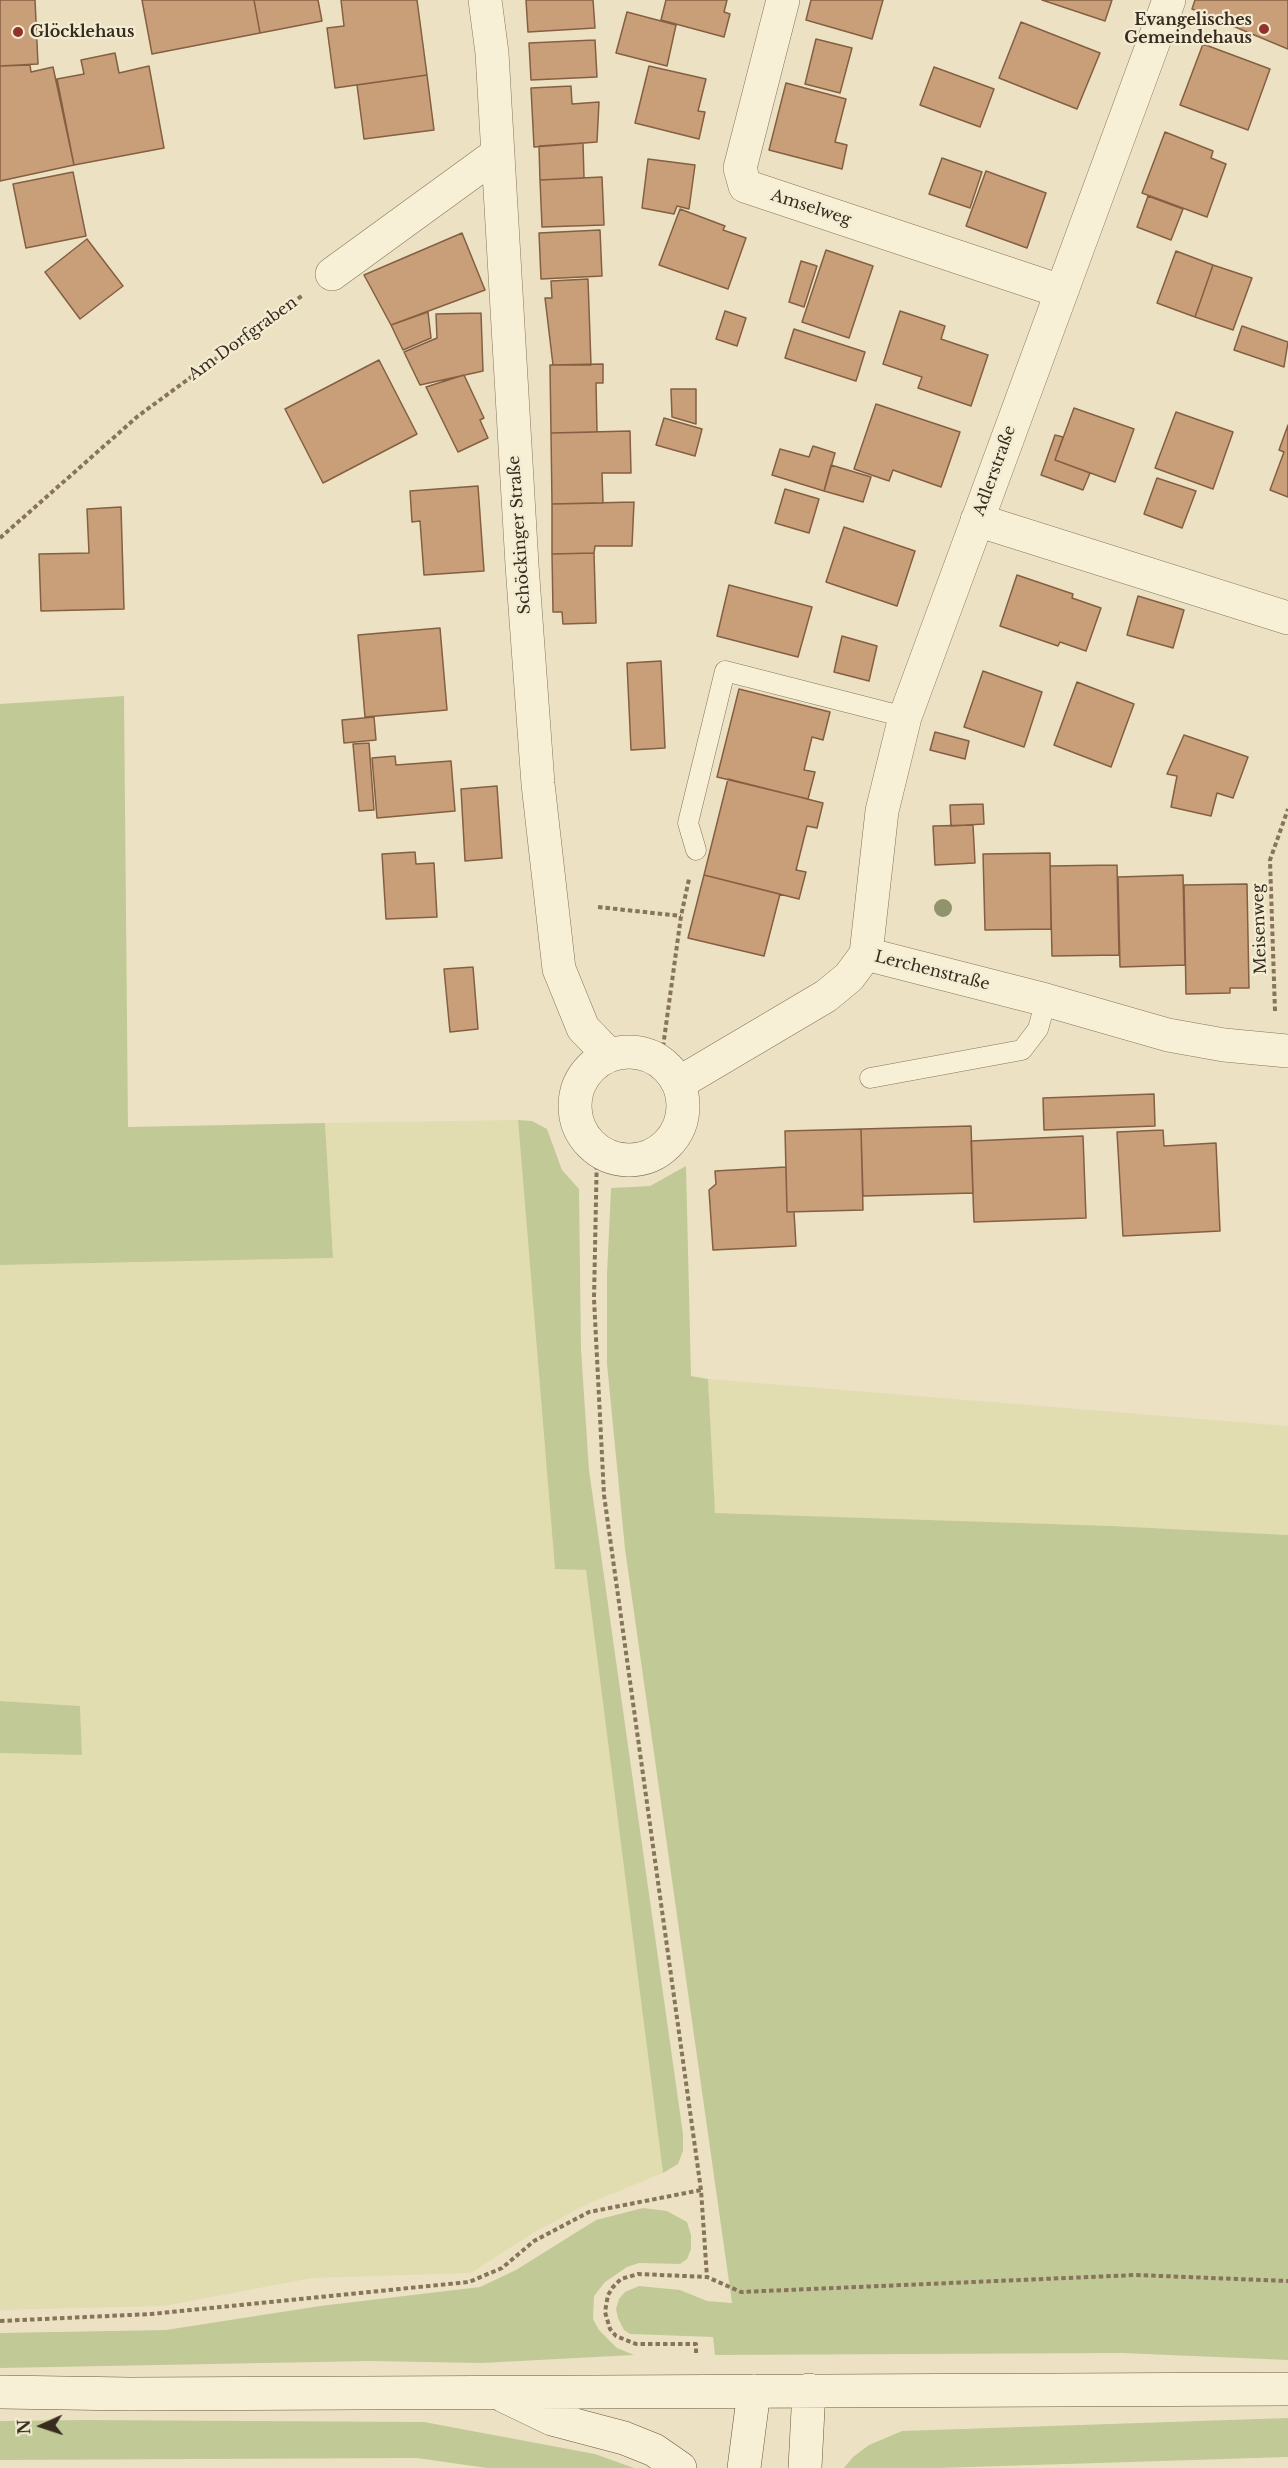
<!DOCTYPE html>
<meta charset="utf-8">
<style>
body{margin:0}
#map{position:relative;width:1288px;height:2468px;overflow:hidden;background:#ece2c3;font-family:"Libre Baskerville",serif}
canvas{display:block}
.north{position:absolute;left:12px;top:2396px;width:60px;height:60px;-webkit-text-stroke:4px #f4ecd2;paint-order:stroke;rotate:267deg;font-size:16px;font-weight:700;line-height:24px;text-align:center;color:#362b1e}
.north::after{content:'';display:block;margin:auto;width:21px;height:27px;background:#362b1e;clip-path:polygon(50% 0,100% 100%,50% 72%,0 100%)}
</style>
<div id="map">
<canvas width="1288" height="2468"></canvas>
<div class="north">N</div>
</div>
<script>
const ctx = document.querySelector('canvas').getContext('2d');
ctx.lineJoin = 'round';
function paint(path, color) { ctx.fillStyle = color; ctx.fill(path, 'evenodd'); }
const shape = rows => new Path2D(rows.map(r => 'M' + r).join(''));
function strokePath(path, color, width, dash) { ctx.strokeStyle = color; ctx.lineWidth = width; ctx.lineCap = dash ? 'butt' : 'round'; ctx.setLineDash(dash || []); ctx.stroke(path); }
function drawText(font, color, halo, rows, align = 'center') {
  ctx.font = font + ' "Libre Baskerville",serif'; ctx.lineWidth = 4.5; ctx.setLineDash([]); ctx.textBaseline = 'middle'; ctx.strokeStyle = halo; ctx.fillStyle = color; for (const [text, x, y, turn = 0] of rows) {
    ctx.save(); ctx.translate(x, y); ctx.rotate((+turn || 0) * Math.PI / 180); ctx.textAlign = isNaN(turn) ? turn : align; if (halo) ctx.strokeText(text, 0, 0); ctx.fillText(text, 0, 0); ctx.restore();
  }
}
paint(shape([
 [518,1120,555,1569,586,1570,663,2173,587,2204,533,2233,471,2273,312,2278,164,2306,0,2310,0,1753,82,1755,80,1706,0,1701,0,1265,333,1258,325,1123],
 [708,1379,1288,1426,1288,1535,1113,1526,714,1513]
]), '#e2dcb1');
paint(shape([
 [124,696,128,1127,325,1123,333,1258,0,1265,0,704],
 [518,1120,532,1121,547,1129,562,1170,579,1189,581,1349,589,1470,683,2134,683,2151,678,2164,663,2173,586,1570,555,1569],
 [686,1166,691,1376,708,1379,715,1513,1113,1526,1288,1535,1288,2360,1122,2353,715,2355,713,2337,630,2334,624,2330,618,2318,616,2309,619,2299,625,2292,639,2286,680,2290,707,2301,732,2303,625,1549,607,1364,607,1274,611,1188,650,1186],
 [0,1701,80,1706,82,1755,0,1753],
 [643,2208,667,2211,687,2222,691,2235,691,2249,687,2259,680,2264,639,2263,627,2267,605,2282,594,2296,593,2319,599,2330,617,2348,634,2355,482,2363,370,2361,0,2368,0,2333,166,2330,320,2306,480,2287,516,2270,596,2220],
 [1288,2418,1288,2457,939,2468,844,2468,853,2457,869,2445,902,2431],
 [86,2420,424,2422,595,2454,634,2468,487,2468,417,2458,0,2460,0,2421]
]), '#c1ca97');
const building = shape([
 [0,0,35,0,38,64,0,66,0,0],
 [142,0,254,0,260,33,152,54,142,0],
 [254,0,318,0,322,21,260,33,254,0],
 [341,0,417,0,427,75,335,88,327,28,344,26,341,0],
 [526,0,593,0,595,28,528,32,526,0],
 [666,0,727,0,724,12,730,14,724,37,661,20,666,0],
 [811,0,883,0,872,39,806,20,811,0],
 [1042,0,1112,0,1105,21,1042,0],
 [1195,0,1288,0,1288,49,1192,9,1195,0],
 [627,12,676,25,667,66,616,53,627,12],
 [1021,22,1100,53,1077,109,999,78,1021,22],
 [816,39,852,48,840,93,805,84,816,39],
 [595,40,597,77,531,80,529,43,595,40],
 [1203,44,1270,69,1248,130,1180,105,1203,44],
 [115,53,119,73,149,66,164,148,74,165,57,79,84,74,81,60,115,53],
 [30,65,31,72,53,67,74,165,0,181,0,66,30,65],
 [649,66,706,79,698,111,705,112,699,139,635,123,649,66],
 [934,67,994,89,980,127,920,105,934,67],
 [427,75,434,130,364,139,357,85,427,75],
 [786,83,846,99,835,142,847,145,842,169,769,150,786,83],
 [571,86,572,104,599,102,597,142,534,147,531,88,571,86],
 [1165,132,1213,151,1211,158,1226,164,1207,217,1142,193,1165,132],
 [583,143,584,178,540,180,539,146,583,143],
 [942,158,982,172,970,208,929,194,942,158],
 [648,159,695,165,689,209,677,206,674,214,642,208,648,159],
 [986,171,1046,193,1027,248,966,226,986,171],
 [73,172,86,236,26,248,13,184,73,172],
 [602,177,604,225,542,227,540,180,602,177],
 [1148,196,1183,209,1171,240,1137,227,1148,196],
 [680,209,725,226,723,230,746,238,728,289,659,265,680,209],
 [600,230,602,276,541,279,539,233,600,230],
 [462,233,485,290,391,325,364,275,462,233],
 [87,239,123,286,80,319,45,272,87,239],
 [826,250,873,266,849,338,802,322,826,250],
 [1176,251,1213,265,1195,317,1157,303,1176,251],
 [801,261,817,266,804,307,789,302,801,261],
 [1213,265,1252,278,1233,330,1195,317,1213,265],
 [588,279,591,365,553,365,545,298,552,298,551,281,588,279],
 [725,311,746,318,737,346,716,339,725,311],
 [900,311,945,326,941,339,988,355,971,406,918,388,922,377,883,364,900,311],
 [428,312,431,338,403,350,391,325,428,312],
 [481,313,483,371,420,385,404,352,437,338,436,314,481,313],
 [1242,326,1288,342,1284,367,1234,350,1242,326],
 [794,329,865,352,856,381,785,358,794,329],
 [379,360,417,434,323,483,285,409,379,360],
 [603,364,603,383,596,383,597,432,551,433,550,365,603,364],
 [464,375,484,418,480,420,488,438,458,452,426,387,464,375],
 [671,389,696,389,696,424,672,417,671,389],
 [876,404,960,432,941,487,893,470,889,481,854,469,876,404],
 [1074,408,1134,429,1115,482,1055,460,1074,408],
 [1176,412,1233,432,1213,489,1155,468,1176,412],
 [664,418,702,429,695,456,656,445,664,418],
 [1288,425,1288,497,1270,490,1284,452,1279,450,1288,425],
 [630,431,631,473,602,473,603,503,552,504,551,433,630,431],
 [1055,435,1063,437,1055,460,1090,473,1083,490,1041,475,1055,435],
 [813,446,835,453,824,491,772,475,780,449,809,457,813,446],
 [831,465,871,477,863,502,824,491,831,465],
 [1157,478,1196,491,1182,528,1144,514,1157,478],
 [478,486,484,571,424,575,420,521,412,522,410,491,478,486],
 [785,489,819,499,809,533,775,523,785,489],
 [634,502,632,546,595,546,594,553,552,554,552,504,634,502],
 [121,507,124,609,41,611,39,554,89,553,87,509,121,507],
 [844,527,915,551,897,606,826,582,844,527],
 [594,553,596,623,563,624,562,612,553,612,552,554,594,553],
 [1017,575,1073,594,1072,598,1101,608,1086,651,1060,642,1058,646,1000,626,1017,575],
 [729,585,812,607,798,657,717,636,729,585],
 [1138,596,1184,610,1173,648,1127,635,1138,596],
 [440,628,447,710,365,717,358,635,440,628],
 [842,636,877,646,869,681,834,672,842,636],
 [661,661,665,748,631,750,627,663,661,661],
 [983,671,1042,692,1024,747,964,727,983,671],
 [1077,682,1134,704,1111,767,1054,745,1077,682],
 [739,689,830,712,823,740,812,737,804,770,815,772,808,799,717,777,739,689],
 [374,717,376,740,344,743,342,720,374,717],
 [935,732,969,741,965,759,930,750,935,732],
 [1184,735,1248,757,1233,798,1217,793,1211,816,1171,807,1177,776,1167,774,1184,735],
 [369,743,374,810,359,811,353,744,369,743],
 [395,756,396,765,451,761,455,811,377,818,372,758,395,756],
 [728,779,823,803,817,828,807,826,796,870,806,872,799,899,704,875,728,779],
 [497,786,502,858,465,861,461,789,497,786],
 [983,804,984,824,951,826,950,805,983,804],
 [973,825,975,863,935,865,933,826,973,825],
 [415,852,416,864,434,863,437,917,386,919,382,854,415,852],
 [1050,853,1051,929,985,930,983,854,1050,853],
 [1117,865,1119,955,1052,956,1050,866,1117,865],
 [704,875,780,894,764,956,688,938,704,875],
 [1183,875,1185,965,1120,967,1118,877,1183,875],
 [1247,884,1249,988,1230,988,1230,993,1186,994,1184,885,1247,884],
 [473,967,478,1029,450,1032,444,969,473,967],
 [1154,1094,1155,1126,1044,1130,1043,1098,1154,1094],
 [971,1126,973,1193,863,1196,861,1129,971,1126],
 [861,1129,863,1210,787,1212,785,1131,861,1129],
 [1163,1130,1164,1146,1216,1143,1220,1231,1123,1236,1117,1132,1163,1130],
 [1083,1136,1086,1218,974,1222,971,1141,1083,1136],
 [786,1167,787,1212,794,1212,796,1246,713,1250,709,1190,716,1184,715,1171,786,1167]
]);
paint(building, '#c99f7a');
strokePath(building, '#845f41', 1.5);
const lane = shape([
 [696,850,688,823,725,671,905,717],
 [870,1078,1022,1050,1038,1029,1046,1000]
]);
const street = shape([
 [485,0,492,53,522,565,538,784,559,969,583,1028,609,1055],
 [783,0,740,168,745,186,1060,291],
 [332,274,497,154],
 [977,520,1288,618],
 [866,954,882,811,905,717,1169,0],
 '575 1106a54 54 0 1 1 108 0a54 54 0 1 1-108 0Z',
 [679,1083,826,996,849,977,866,954,1046,1000,1168,1035,1224,1045,1288,1051]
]);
const secondary = shape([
 [0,2392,130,2394,1288,2389],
 [504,2396,552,2419,624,2438,654,2450,680,2468],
 [744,2468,754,2391],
 [805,2468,809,2390]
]);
strokePath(lane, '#86745b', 21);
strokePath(street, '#86745b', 34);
strokePath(secondary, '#68553e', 34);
strokePath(shape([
 [0,538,138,416,303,295],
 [598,907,681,916],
 [1275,1011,1270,860,1288,809],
 [663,1047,681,916,689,879],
 [597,1150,594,1299,604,1495,701,2190,707,2277],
 [0,2321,151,2314,469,2282,502,2268,534,2241,589,2212,701,2190],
 [696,2353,696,2344,636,2344,616,2336,610,2329,605,2312,608,2295,613,2287,621,2279,638,2274,707,2277,741,2292,1136,2275,1288,2281]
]), '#86745b', 4, [4.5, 3]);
strokePath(lane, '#f7efd6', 20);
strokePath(street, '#f7efd6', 33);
strokePath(secondary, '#f7efd6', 33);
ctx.fillStyle = '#90936c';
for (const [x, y] of [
 [943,908]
]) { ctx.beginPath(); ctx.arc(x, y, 9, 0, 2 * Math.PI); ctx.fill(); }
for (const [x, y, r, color] of [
 [1264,29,6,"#93322d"],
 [18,32,6,"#93322d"]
]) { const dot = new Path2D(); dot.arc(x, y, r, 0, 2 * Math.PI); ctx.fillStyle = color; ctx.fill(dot); strokePath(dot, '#f4ecd2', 2); }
drawText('bold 16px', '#362b1e', '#f4ecd2', [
 ["Evangelisches",1252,20],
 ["Gemeindehaus",1252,38],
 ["Glöcklehaus",30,32,"left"]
], 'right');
drawText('16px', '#362b1e', '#f4ecd2', [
 ["Amselweg",811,208,18],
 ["Am Dorfgraben",243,339,-36],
 ["Adlerstraße",995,471,-70],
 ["Schöckinger Straße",520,535,-94],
 ["Meisenweg",1260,929,-92],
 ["Lerchenstraße",932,971,14]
]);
</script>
